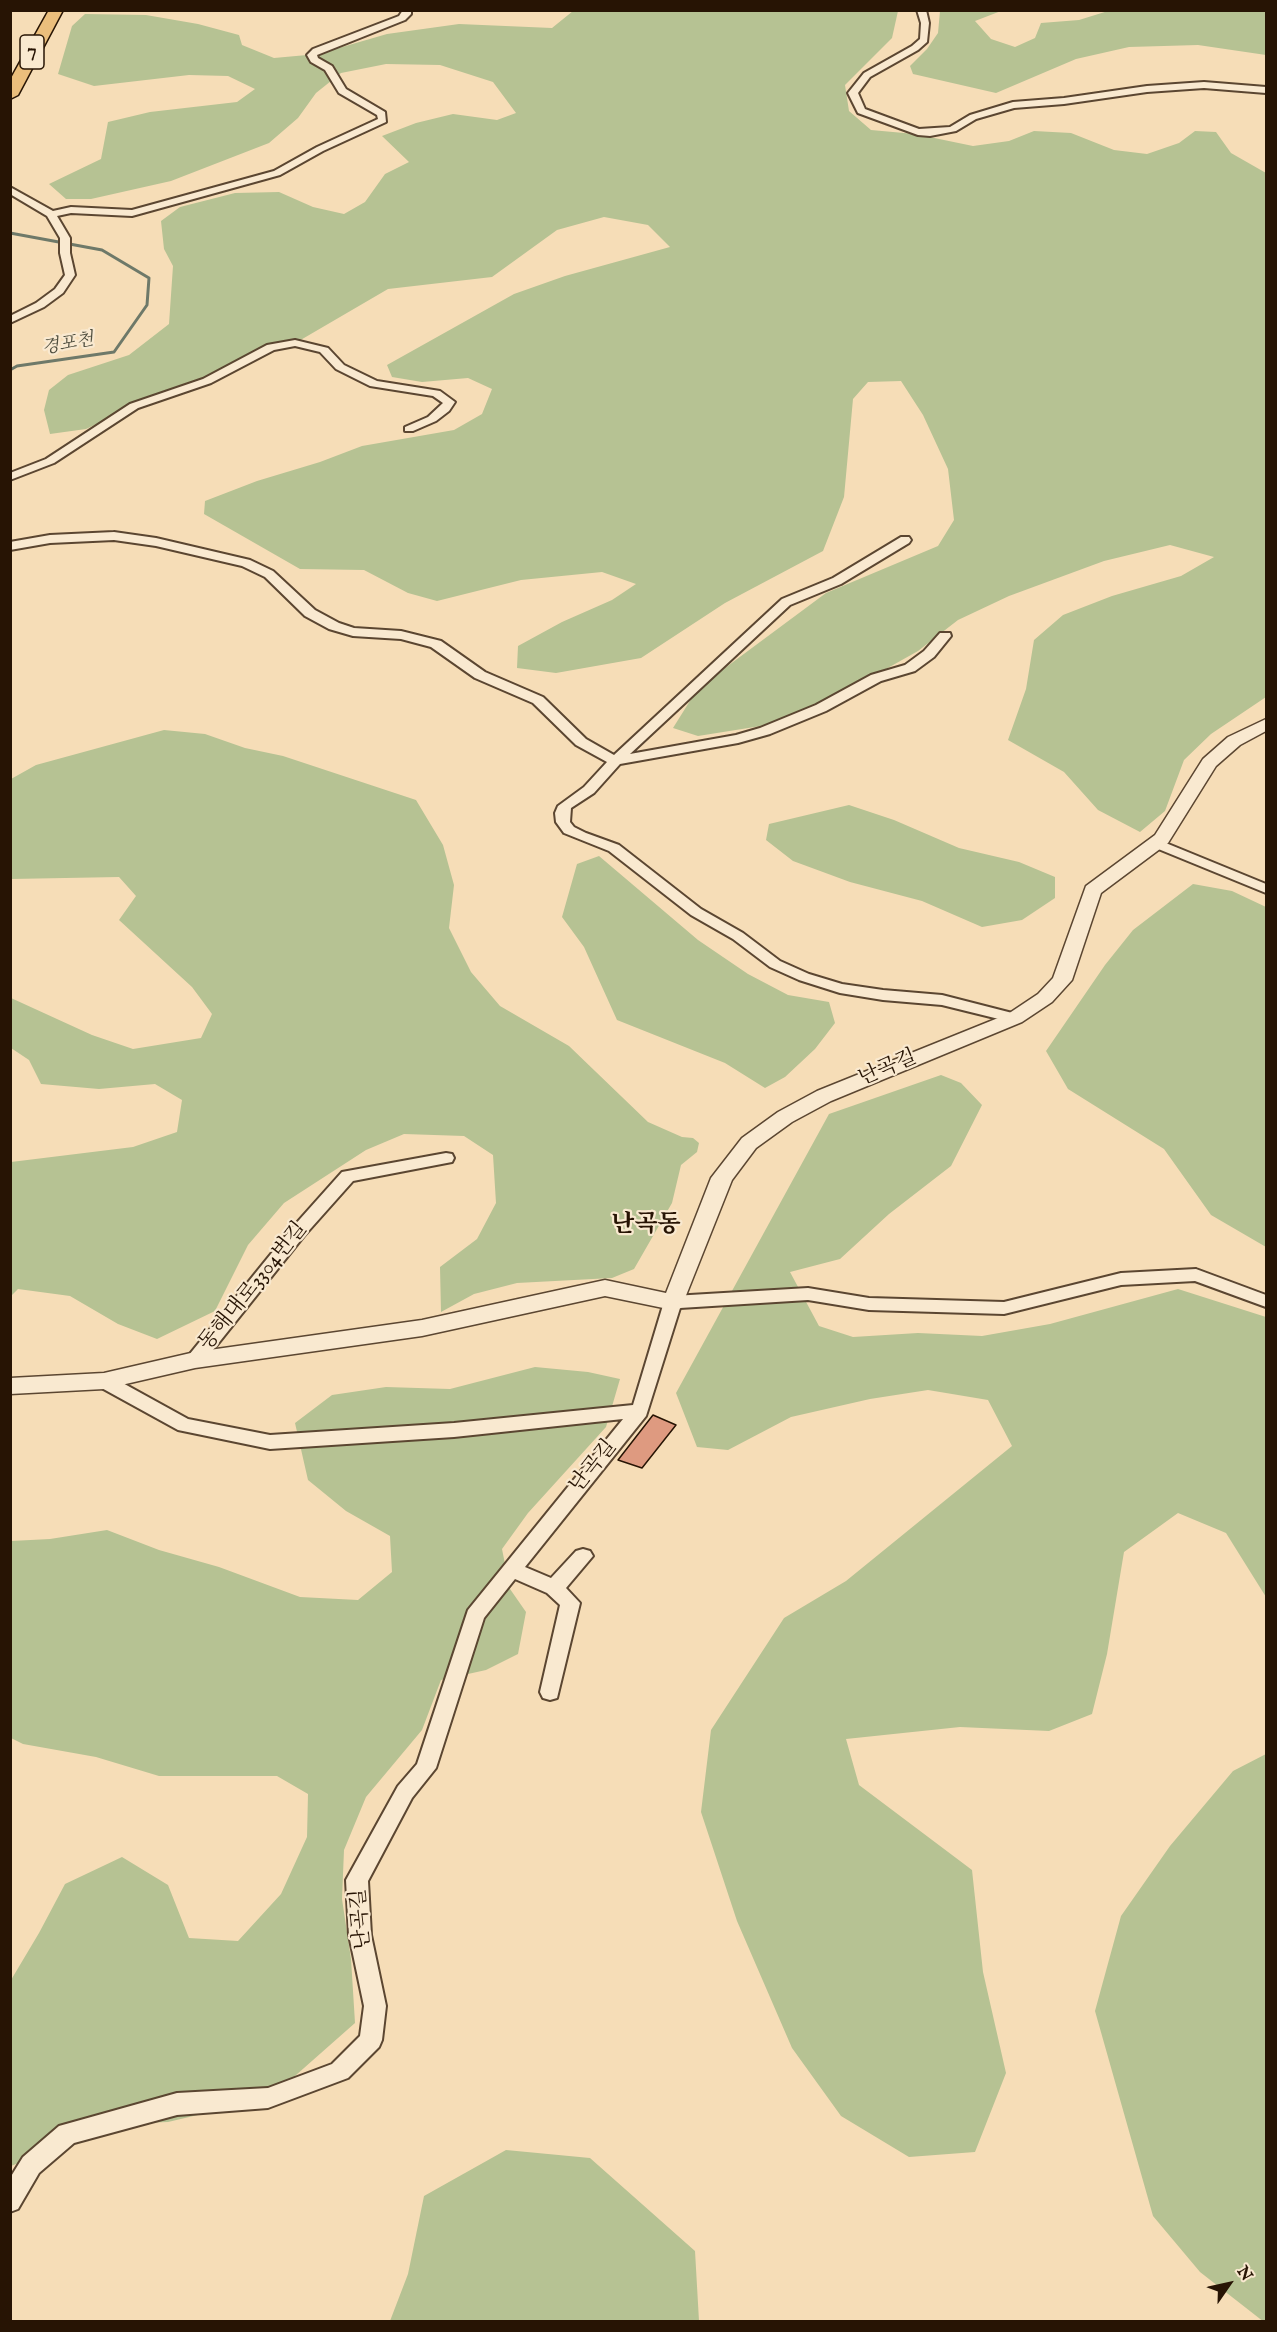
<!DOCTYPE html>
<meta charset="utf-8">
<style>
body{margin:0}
#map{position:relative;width:1277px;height:2332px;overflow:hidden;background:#f6ddb7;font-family:"IM FELL English",serif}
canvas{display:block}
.frame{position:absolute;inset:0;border:12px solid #271404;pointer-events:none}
.north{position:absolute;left:1199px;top:2254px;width:60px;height:60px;-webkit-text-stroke:4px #f9e9d0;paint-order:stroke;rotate:56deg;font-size:16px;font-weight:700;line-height:24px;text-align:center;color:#271404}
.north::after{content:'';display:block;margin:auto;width:21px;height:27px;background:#271404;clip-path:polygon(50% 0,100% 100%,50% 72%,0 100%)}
</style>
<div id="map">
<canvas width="1277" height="2332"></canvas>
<div class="frame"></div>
<div class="north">N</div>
</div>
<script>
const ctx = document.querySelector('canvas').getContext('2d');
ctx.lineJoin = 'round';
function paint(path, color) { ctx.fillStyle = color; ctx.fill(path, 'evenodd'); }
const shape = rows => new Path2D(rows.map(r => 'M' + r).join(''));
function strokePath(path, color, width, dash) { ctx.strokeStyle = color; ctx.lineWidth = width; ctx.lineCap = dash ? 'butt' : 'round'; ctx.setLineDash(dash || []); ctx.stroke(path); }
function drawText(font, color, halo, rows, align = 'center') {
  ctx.font = font + ' "IM FELL English","Noto Serif KR",serif'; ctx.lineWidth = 4.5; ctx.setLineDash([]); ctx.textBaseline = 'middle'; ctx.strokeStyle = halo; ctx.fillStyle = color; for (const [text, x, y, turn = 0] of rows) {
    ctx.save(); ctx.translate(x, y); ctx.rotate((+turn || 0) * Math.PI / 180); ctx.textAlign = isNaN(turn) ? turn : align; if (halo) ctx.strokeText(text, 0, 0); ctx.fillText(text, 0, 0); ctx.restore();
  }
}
paint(shape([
 [573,11,898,11,892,38,845,85,849,111,871,130,915,134,973,146,1009,141,1034,131,1071,133,1114,150,1147,154,1179,143,1195,131,1216,132,1231,153,1266,173,1266,697,1211,734,1184,760,1165,811,1140,832,1098,810,1064,772,1008,740,1026,689,1034,640,1063,615,1112,596,1181,576,1214,557,1170,545,1104,561,1009,596,958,620,918,651,813,710,761,726,698,736,673,728,698,688,826,593,938,546,954,520,948,469,923,415,901,381,868,382,853,399,844,497,823,551,725,603,641,658,556,673,517,668,518,646,562,622,612,600,636,584,602,572,521,580,437,601,408,593,364,570,300,569,204,514,205,501,257,481,320,462,362,446,454,430,482,414,492,389,468,378,422,382,392,377,387,365,514,294,565,276,670,247,648,225,604,217,557,230,492,277,388,289,292,345,231,366,182,389,133,407,86,429,50,434,44,410,49,390,68,375,129,355,169,324,173,266,164,249,161,221,180,207,235,193,279,192,313,207,344,214,365,202,385,174,409,162,382,136,416,123,453,114,497,120,516,113,493,82,440,65,386,64,341,73,316,93,298,118,269,143,171,181,91,199,66,199,49,184,101,159,108,122,150,112,237,102,255,89,228,76,189,75,94,86,58,74,72,26,85,14,146,15,198,24,239,35,242,45,274,58,318,54,387,34,459,24,552,28],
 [940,11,1001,11,975,21,991,39,1015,47,1035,38,1041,23,1079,20,1108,11,1266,11,1266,55,1198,45,1129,47,1076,59,996,93,913,74,910,66,927,49,938,33],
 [164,730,205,734,245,748,283,756,416,800,443,845,454,885,449,928,471,972,500,1006,569,1046,648,1122,682,1137,693,1138,699,1143,697,1152,681,1165,672,1203,634,1269,612,1278,517,1283,474,1294,441,1312,440,1267,477,1239,496,1203,493,1155,464,1136,404,1134,366,1150,284,1203,248,1245,215,1311,157,1339,118,1324,70,1296,18,1289,11,1296,11,1162,133,1147,177,1132,182,1100,155,1084,99,1089,41,1084,29,1060,11,1048,11,998,92,1035,133,1049,201,1038,212,1014,192,987,119,920,136,896,119,877,11,879,11,779,36,765],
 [849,805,894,820,959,848,1019,862,1055,877,1055,898,1022,920,982,927,922,901,850,882,793,861,766,840,769,824],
 [599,856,698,940,748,974,788,995,829,1002,835,1023,815,1049,785,1077,765,1088,725,1063,617,1020,584,947,562,917,577,864],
 [1193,884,1232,891,1266,907,1266,1247,1211,1215,1164,1149,1068,1089,1046,1051,1105,965,1133,930],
 [941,1075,961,1083,982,1105,951,1166,889,1214,840,1259,790,1272,819,1326,853,1337,918,1333,982,1336,1050,1324,1178,1289,1266,1317,1266,1597,1226,1533,1178,1513,1124,1552,1107,1654,1092,1714,1049,1731,960,1727,846,1739,859,1785,972,1870,983,1972,1006,2073,975,2152,909,2157,841,2116,792,2048,737,1921,701,1812,711,1730,784,1618,846,1581,1012,1446,988,1400,928,1390,870,1399,791,1417,728,1450,697,1447,676,1393,829,1114],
 [535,1367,588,1372,620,1379,606,1427,528,1513,502,1549,510,1589,526,1612,518,1654,486,1670,441,1680,422,1730,366,1797,344,1850,342,1899,351,1959,355,2023,270,2098,168,2122,117,2124,11,2166,11,1980,39,1933,65,1884,122,1857,168,1885,189,1938,238,1941,281,1894,307,1837,308,1794,277,1776,159,1776,96,1757,23,1744,11,1738,11,1541,50,1539,107,1530,159,1550,219,1567,300,1597,358,1600,392,1572,390,1536,346,1511,308,1480,295,1423,332,1395,386,1387,450,1389],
 [1266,1754,1266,2321,1264,2322,1200,2272,1153,2216,1095,2011,1121,1916,1170,1846,1233,1771],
 [506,2150,590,2158,695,2251,699,2321,390,2321,408,2274,424,2196]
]), '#b6c293');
strokePath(shape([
 [10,233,102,250,149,278,147,305,114,352,17,366,10,370]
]), '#6e7969', 3);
const building = shape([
 [653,1415,676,1425,642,1468,618,1460,653,1415]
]);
paint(building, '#de9a80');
strokePath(building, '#271404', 1.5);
const minor = shape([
 [403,10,411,10,411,14,405,20,317,55,318,58,332,66,346,89,385,112,386,122,323,151,280,175,132,216,71,213,57,216,70,238,70,253,75,275,63,293,44,307,10,323,10,316,36,303,55,289,65,275,60,253,60,238,47,216,10,194,10,187,53,211,71,207,132,210,274,171,317,147,378,119,377,115,339,93,325,70,311,62,307,55,313,49,399,16,403,10],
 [917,10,926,10,929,23,927,42,918,50,870,77,858,93,865,109,919,129,950,127,970,115,1013,102,1064,98,1147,86,1204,82,1266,87,1266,93,1204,88,1147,92,1064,104,1014,108,976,119,956,131,930,136,918,135,858,113,848,93,864,73,912,46,920,39,921,23,917,10],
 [295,340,328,348,344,365,377,381,440,391,455,402,449,411,436,421,413,431,405,431,405,427,428,417,443,403,433,396,370,386,336,369,320,352,295,346,274,350,211,383,138,408,54,463,10,480,10,473,46,459,130,404,203,379,267,345,295,340],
 [114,532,156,538,250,560,273,571,315,610,339,623,354,628,401,631,441,641,485,672,543,697,586,739,614,755,782,599,833,578,901,537,909,537,911,540,909,543,841,584,790,605,630,754,736,735,760,728,816,705,871,675,905,665,924,651,940,633,950,633,951,636,934,657,915,671,881,681,826,711,770,734,738,743,620,764,594,793,571,808,570,822,574,827,586,833,619,845,701,909,743,933,780,961,809,974,842,984,883,990,942,995,1020,1015,1023,1018,1015,1023,942,1005,883,1000,840,993,799,980,770,967,733,939,691,915,609,851,564,833,556,822,555,813,558,806,584,787,607,762,576,745,533,703,475,678,431,647,401,639,353,636,329,629,305,616,265,577,242,566,156,546,114,540,50,543,10,550,10,542,50,535,114,532],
 [1156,839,1266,884,1266,893,1151,846,1149,843,1156,839],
 [446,1153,452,1154,454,1158,452,1162,353,1181,304,1236,201,1365,195,1366,189,1365,186,1360,189,1355,292,1228,342,1172,446,1153],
 [1196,1269,1266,1295,1266,1307,1195,1281,1121,1285,1004,1314,869,1310,808,1300,680,1308,646,1416,525,1567,551,1578,576,1551,583,1549,590,1551,593,1556,566,1588,580,1603,557,1698,550,1700,543,1698,540,1692,560,1605,547,1593,515,1579,484,1618,436,1768,412,1798,368,1881,371,1935,386,2006,382,2040,379,2047,348,2078,268,2108,177,2115,74,2143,39,2173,18,2209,10,2212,10,2178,23,2157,59,2126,177,2093,268,2088,332,2064,360,2036,364,2006,349,1935,346,1880,398,1786,417,1764,468,1610,623,1419,454,1437,270,1449,178,1430,98,1386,95,1381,98,1376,104,1374,110,1376,188,1419,270,1435,454,1423,633,1405,664,1302,667,1298,673,1296,808,1288,869,1298,1004,1302,1121,1273,1196,1269]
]);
const tertiary = shape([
 [1266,719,1266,731,1240,745,1216,766,1168,843,1101,893,1072,980,1052,1002,1022,1022,831,1101,792,1122,756,1148,732,1180,681,1308,673,1310,605,1296,422,1336,195,1368,104,1389,10,1394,10,1378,104,1373,195,1352,422,1320,605,1280,666,1293,711,1178,742,1138,778,1112,817,1091,1008,1014,1038,994,1053,978,1086,886,1155,835,1203,759,1228,737,1266,719]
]);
const trunk = shape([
 [49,10,63,10,18,95,10,99,10,80,49,10]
]);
strokePath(minor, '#5b4631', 4);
strokePath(tertiary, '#5b4631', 3);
strokePath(trunk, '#271404', 3);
paint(minor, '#f9e9d0');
paint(tertiary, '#f9e9d0');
paint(trunk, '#ebbe7c');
drawText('italic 18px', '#504f3f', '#f9e9d0', [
 ["경포천",68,345,-10]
]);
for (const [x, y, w] of [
 [32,52,24]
]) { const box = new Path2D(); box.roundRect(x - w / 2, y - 17, w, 34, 4.5); ctx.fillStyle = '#f9e9d0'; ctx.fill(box); strokePath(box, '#271404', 1.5); }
drawText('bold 20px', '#271404', null, [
 ["7",32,52]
]);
drawText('21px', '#271404', '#f9e9d0', [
 ["난곡길",888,1069,-23],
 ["동해대로3304번길",254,1287,-51],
 ["난곡길",594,1467,-51],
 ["난곡길",362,1919,-95]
]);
drawText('bold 24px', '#271404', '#f9e9d0', [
 ["난곡동",646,1226]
]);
</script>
